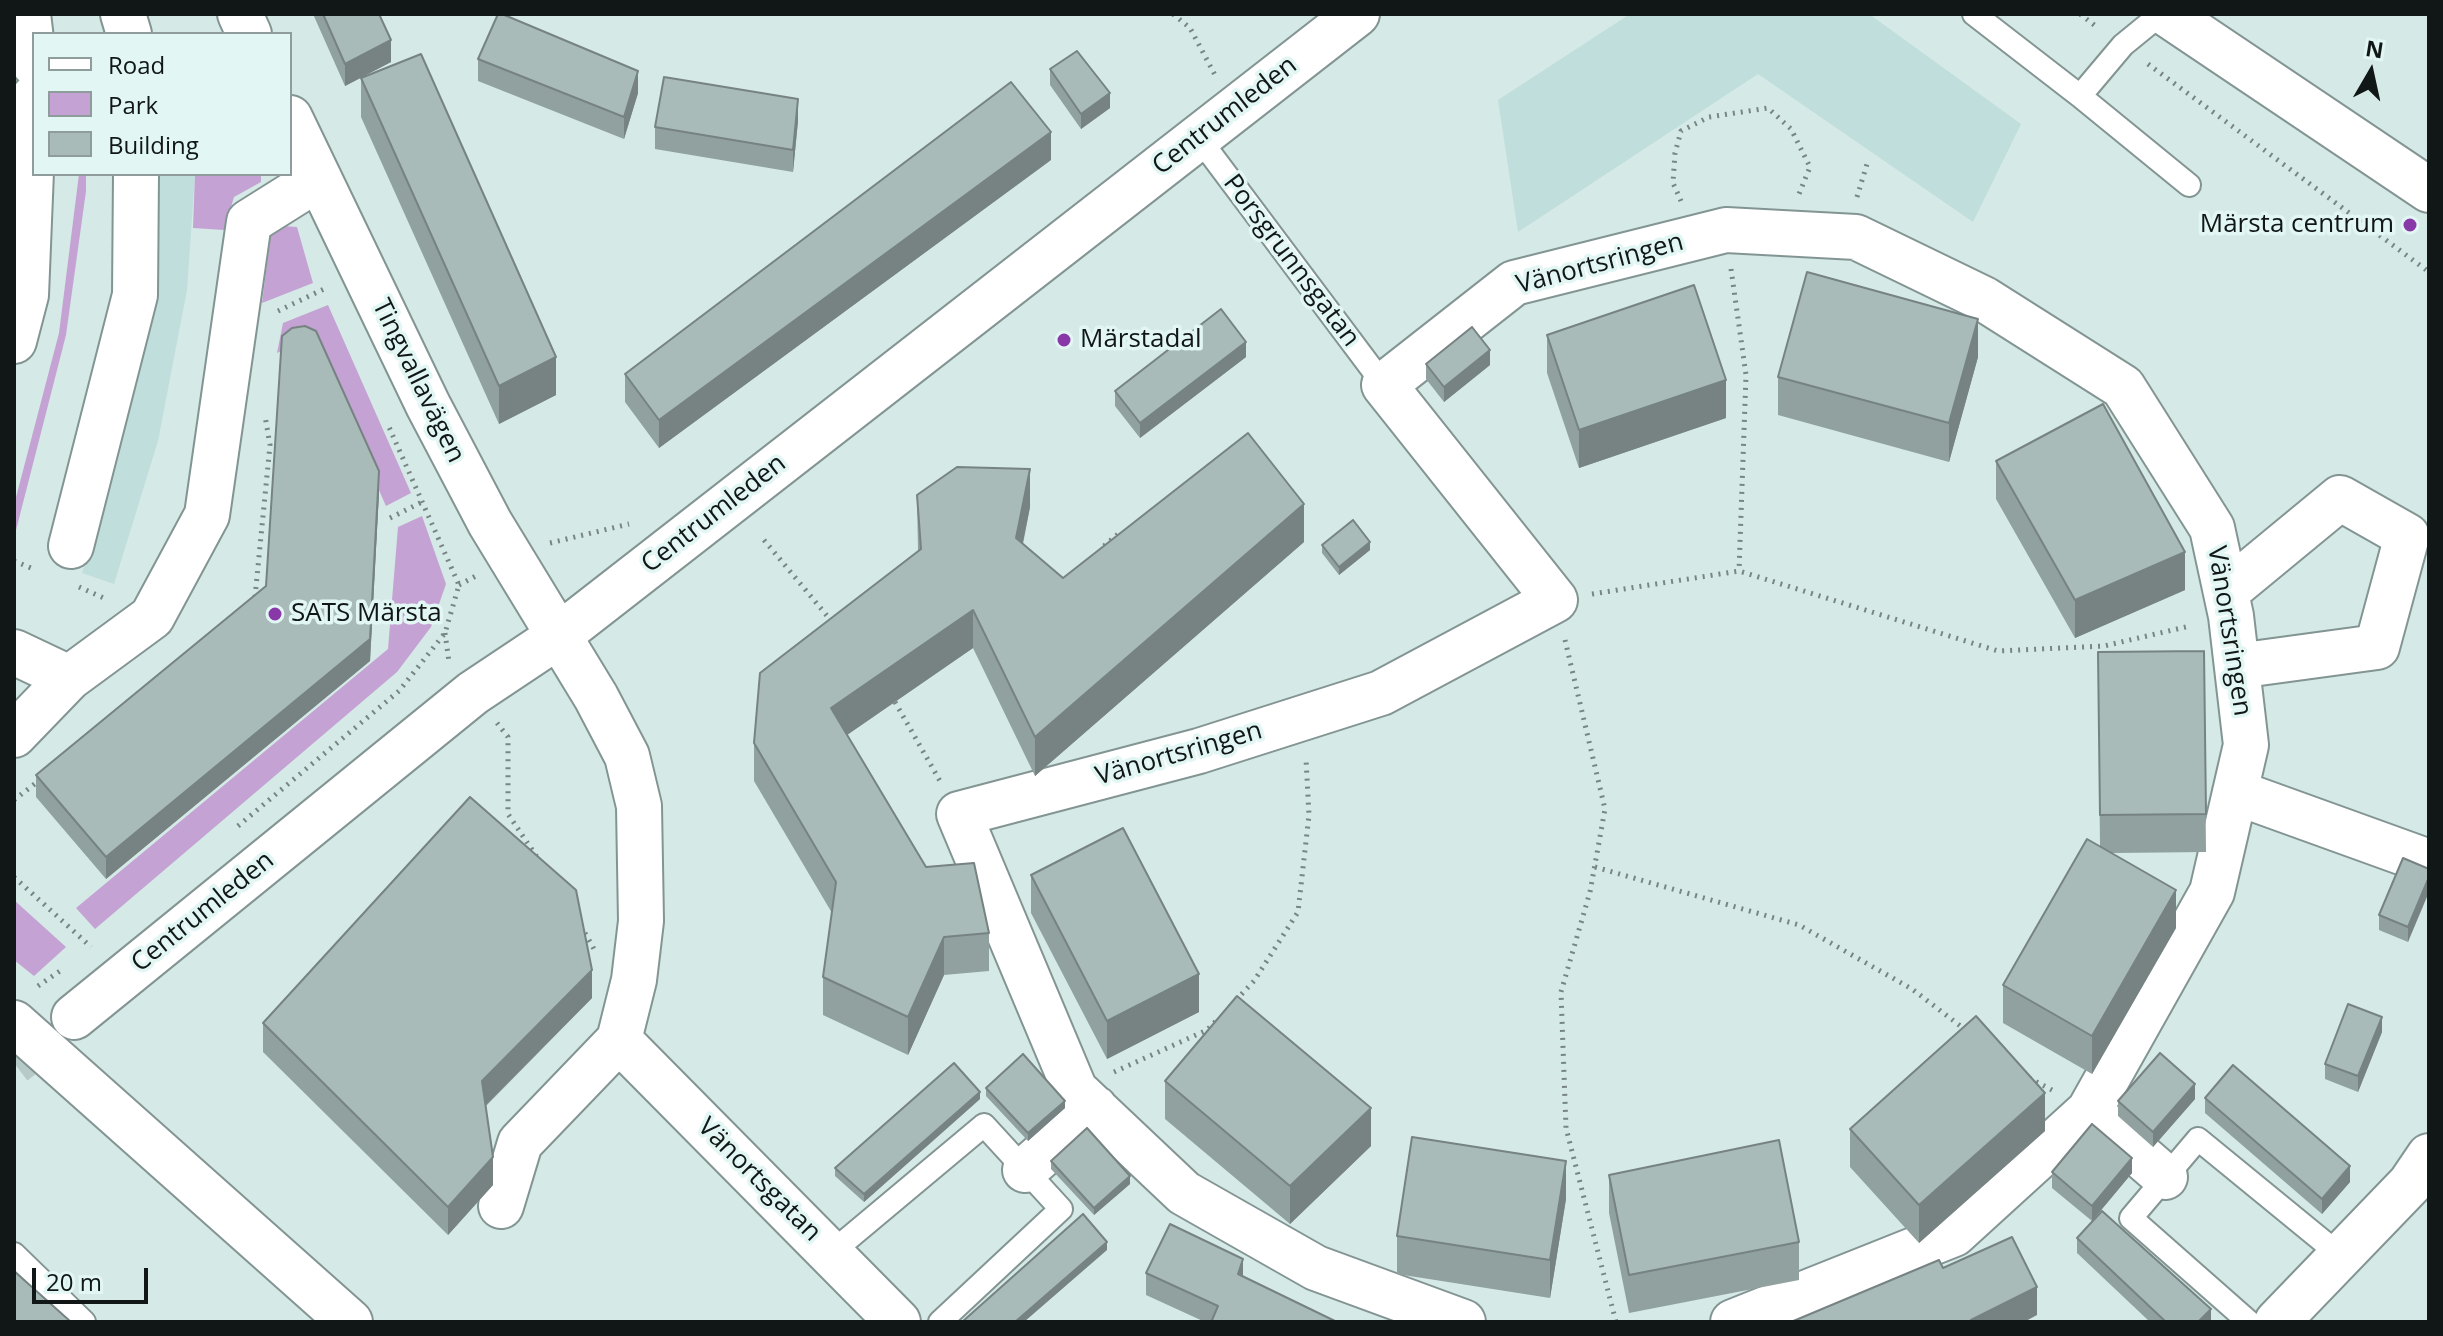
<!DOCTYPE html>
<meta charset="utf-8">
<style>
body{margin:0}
#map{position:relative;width:2443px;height:1336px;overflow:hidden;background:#d5e9e7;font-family:"Open Sans",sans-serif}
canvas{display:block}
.frame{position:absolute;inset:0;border:16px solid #101716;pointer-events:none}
.legend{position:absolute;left:32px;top:32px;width:260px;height:144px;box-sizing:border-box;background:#e2f6f4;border:2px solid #8e9d9b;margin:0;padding:10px 14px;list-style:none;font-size:24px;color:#101716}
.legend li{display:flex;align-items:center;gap:16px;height:40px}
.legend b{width:40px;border:2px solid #8e9d9b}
.north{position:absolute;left:2331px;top:32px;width:80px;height:80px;-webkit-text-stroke:6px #e2f6f4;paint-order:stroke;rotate:9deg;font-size:22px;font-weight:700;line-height:32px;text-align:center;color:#101716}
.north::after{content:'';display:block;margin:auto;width:28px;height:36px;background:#101716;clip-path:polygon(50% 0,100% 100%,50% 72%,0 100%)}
.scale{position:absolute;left:32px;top:1268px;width:116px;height:36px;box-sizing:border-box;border:4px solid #101716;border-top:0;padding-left:10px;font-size:24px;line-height:28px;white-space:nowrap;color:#101716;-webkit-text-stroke:6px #e2f6f4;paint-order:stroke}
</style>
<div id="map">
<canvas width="2443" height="1336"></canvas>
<div class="frame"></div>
<ul class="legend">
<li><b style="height:10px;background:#fff"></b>Road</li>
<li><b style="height:22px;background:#c4a2d3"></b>Park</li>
<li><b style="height:22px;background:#a8bbb9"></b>Building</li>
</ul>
<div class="north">N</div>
<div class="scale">20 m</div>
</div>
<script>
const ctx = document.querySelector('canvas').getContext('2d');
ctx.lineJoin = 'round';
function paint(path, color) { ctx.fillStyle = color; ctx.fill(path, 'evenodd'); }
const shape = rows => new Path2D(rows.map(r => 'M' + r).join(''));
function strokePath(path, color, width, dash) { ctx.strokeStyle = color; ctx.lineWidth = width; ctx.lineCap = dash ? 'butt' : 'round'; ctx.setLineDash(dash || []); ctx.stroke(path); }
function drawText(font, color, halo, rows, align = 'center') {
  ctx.font = font + ' "Open Sans",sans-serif'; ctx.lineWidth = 7; ctx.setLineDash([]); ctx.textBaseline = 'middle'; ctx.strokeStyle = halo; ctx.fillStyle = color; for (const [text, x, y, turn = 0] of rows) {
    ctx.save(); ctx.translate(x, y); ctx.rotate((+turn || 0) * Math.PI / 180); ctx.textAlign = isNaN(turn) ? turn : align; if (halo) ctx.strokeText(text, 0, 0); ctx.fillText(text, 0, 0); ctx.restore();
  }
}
paint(shape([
 [1630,14,1869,14,2021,124,1973,222,1758,74,1518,232,1498,100],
 [160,174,195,174,187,290,158,441,114,584,82,573,124,432,154,286]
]), '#c0dedb');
paint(shape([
 [79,174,86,174,86,191,66,335,14,538,14,505,59,333],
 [195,174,261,174,261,182,234,197,224,230,193,228],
 [283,226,297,227,313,283,262,303,271,232],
 [328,305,411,493,386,506,314,344,302,341,277,353,283,323],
 [422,516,446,584,431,627,397,672,95,929,76,908,388,649,398,527],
 [14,900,66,947,34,976,14,960]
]), '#c4a2d3');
strokePath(shape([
 [14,1063,69,1021]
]), '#b7cac8', 44, [44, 22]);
const lane = shape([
 [1974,14,2080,96,2123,45,2161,14],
 [2080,96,2189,185],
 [1198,137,1384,385],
 [831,1253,984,1125,1061,1209,940,1322],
 [14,1254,84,1322],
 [2249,1322,2131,1218,2198,1139,2341,1256]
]);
const street = shape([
 [28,14,34,64],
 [123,14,129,34],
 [240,14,249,34],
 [2167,14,2429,190],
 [290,118,428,405,490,523,596,697,627,756,639,806,641,921,634,980,619,1040,520,1143,501,1206],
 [14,341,26,295,34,97],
 [71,546,135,295,136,174],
 [2226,592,2340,498,2407,536,2377,647,2237,666],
 [14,652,69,678],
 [14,735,69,678,152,617,207,515,249,222,319,178],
 [2235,792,2429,862],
 [74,1017,473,693,557,637,1357,14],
 [619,1040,898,1322],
 [2089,1111,2165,1177],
 [1025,1170,1095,1108],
 [1463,1322,1316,1268,1184,1193,1075,1090,959,814,1199,751,1381,693,1555,600,1384,385,1514,283,1726,230,1856,237,1984,299,2123,387,2212,528,2231,616,2246,745,2212,892,2089,1111,1954,1234,1733,1322],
 [2277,1322,2410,1184,2429,1156]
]);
const secondary = shape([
 [14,1023,350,1322]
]);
strokePath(lane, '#839593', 26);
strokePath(street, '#839593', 48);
strokePath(secondary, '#839593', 48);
strokePath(shape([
 [1173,14,1190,28,1215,75],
 [2080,14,2098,28],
 [2148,64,2429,272],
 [1857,197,1867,164],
 [1681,201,1673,183,1675,153,1681,131,1709,117,1768,108,1791,129,1810,167,1799,194],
 [1731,269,1746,375,1739,571],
 [278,311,326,288],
 [390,518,422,502],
 [764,540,833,623],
 [550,543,629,524],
 [1104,546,1118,534],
 [14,561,36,570],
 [459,585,476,576],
 [79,587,106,599],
 [1592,594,1739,571,1998,651,2104,646,2190,626],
 [255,597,270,445,265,416],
 [445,633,449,662],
 [1565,640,1605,809,1590,892,1561,992,1566,1128,1616,1322],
 [895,702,940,781],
 [497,723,508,737,508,814,539,860],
 [14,800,41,779],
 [238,826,399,691,445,633,459,585,389,427],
 [1595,867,1799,925,1912,989,1967,1031],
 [14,877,91,947],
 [581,926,594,949],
 [38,986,60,971],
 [1236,1000,1254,981,1298,912,1309,815,1306,759],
 [1114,1072,1207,1030,1218,1019],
 [2029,1078,2052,1090]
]), '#778584', 5, [2, 6]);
strokePath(lane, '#fff', 22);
strokePath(street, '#fff', 44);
strokePath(secondary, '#fff', 44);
paint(shape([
 [313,14,379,14,391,62,345,86],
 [478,59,638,93,624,139,478,81],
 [1050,69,1110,108,1081,129,1050,85],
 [361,78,556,395,499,424,361,117],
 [798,121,793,172,655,149,655,127],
 [1051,160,659,448,625,402,625,374],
 [1547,335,1726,418,1579,468,1547,373],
 [1246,357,1140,438,1115,406,1115,391],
 [1978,357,1949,462,1778,415,1778,377],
 [1426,364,1490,365,1444,402,1426,379],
 [1996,461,2185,590,2075,638,1996,499],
 [379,493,370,661,106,879,36,797,36,775],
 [917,495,1030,507,1023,544,1063,578,1304,542,1035,776,973,648,847,735,926,867,989,933,989,971,944,975,908,1055,823,1015,823,977,832,913,754,781,754,743,918,551],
 [1322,545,1370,550,1339,575,1322,553],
 [2204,651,2206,852,2112,853,2176,928,2092,1074,2003,1023,2003,985,2100,846,2098,652],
 [2429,869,2408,942,2379,930,2379,915],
 [1031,875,1199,1012,1107,1059,1031,913],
 [592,998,486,1106,493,1185,448,1235,263,1052,263,1023],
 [2382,1032,2358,1092,2325,1079,2325,1064],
 [1165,1081,1371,1146,1290,1224,1165,1119],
 [986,1088,1065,1108,1028,1141,986,1096],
 [2205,1098,2350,1182,2322,1214,2205,1113],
 [980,1099,864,1202,835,1176,835,1168],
 [2195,1099,2153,1147,2118,1116,2118,1101],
 [1850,1129,2045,1131,1919,1243,1850,1167],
 [1051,1161,1130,1184,1094,1215,1051,1169],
 [2052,1172,2132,1173,2092,1221,2052,1188],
 [1609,1175,1799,1242,1799,1280,1629,1313,1609,1213],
 [1566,1199,1550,1298,1397,1274,1397,1236],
 [2077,1238,2211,1322,2150,1322,2077,1253],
 [1146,1273,1243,1276,1337,1322,1205,1322,1146,1295]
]), '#90a19f');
paint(shape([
 [391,40,391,62,345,86,345,64],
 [638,71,638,93,624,139,624,117],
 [1110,93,1110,108,1081,129,1081,114],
 [798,99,798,121,793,172,793,150],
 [1051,132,1051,160,659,448,659,420],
 [1978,319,1978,357,1949,462,1949,423],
 [1246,342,1246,357,1140,438,1140,423],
 [1490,350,1490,365,1444,402,1444,387],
 [556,357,556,395,499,424,499,386],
 [1726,380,1726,418,1579,468,1579,430],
 [1030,469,1030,507,1016,576,1016,538],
 [379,471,379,493,370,661,106,879,106,857],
 [1304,504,1304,542,1035,776,1035,737],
 [1370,542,1370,550,1339,575,1339,567],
 [2185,552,2185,590,2075,638,2075,600],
 [973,610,973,648,831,746,831,708],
 [2429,877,2429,892,2408,942,2408,927],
 [2176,890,2176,928,2092,1074,2092,1036],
 [944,937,944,975,908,1055,908,1017],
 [592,970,592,998,482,1109,482,1081],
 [1199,974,1199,1012,1107,1059,1107,1021],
 [2382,1017,2382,1032,2358,1092,2358,1076],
 [2195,1084,2195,1099,2153,1147,2153,1132],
 [980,1092,980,1099,864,1202,864,1194],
 [2045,1093,2045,1131,1919,1243,1919,1205],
 [1065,1101,1065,1108,1028,1141,1028,1133],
 [1371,1108,1371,1146,1290,1224,1290,1186],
 [493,1157,493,1185,448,1235,448,1207],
 [2132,1158,2132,1173,2092,1221,2092,1206],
 [1566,1161,1566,1199,1550,1298,1550,1260],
 [2350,1166,2350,1182,2322,1214,2322,1199],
 [1130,1176,1130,1184,1094,1215,1094,1208],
 [1107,1242,1107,1250,1024,1322,1015,1322],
 [1243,1259,1243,1281,1238,1274],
 [2037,1287,2037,1315,2024,1322,1971,1322,1971,1320],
 [2211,1309,2211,1322,2198,1322]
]), '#768382');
const building = shape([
 [323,14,379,14,391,40,345,64,323,14],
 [498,14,502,14,638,71,624,117,478,59,498,14],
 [1077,51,1110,93,1081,114,1050,69,1077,51],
 [421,54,556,357,499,386,361,78,421,54],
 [664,77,798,99,793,150,655,127,664,77],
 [1011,82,1051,132,659,420,625,374,1011,82],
 [1807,272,1978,319,1949,423,1778,377,1807,272],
 [1694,285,1726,380,1579,430,1547,335,1694,285],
 [1221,309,1246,342,1140,423,1115,391,1221,309],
 [305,326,316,331,379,471,370,639,106,857,36,775,266,586,282,336,292,328,305,326],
 [1472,327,1490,350,1444,387,1426,364,1472,327],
 [2103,404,2185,552,2075,600,1996,461,2103,404],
 [1248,433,1304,504,1035,737,973,610,831,708,926,867,974,863,989,933,944,937,908,1017,823,977,836,882,754,743,760,673,921,549,917,495,957,467,1030,469,1016,538,1063,578,1248,433],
 [1353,520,1370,542,1339,567,1322,545,1353,520],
 [2204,651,2206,814,2100,815,2098,652,2204,651],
 [470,797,576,890,592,970,482,1081,493,1157,448,1207,263,1023,470,797],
 [1123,828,1199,974,1107,1021,1031,875,1123,828],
 [2087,839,2176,890,2092,1036,2003,985,2087,839],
 [2403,858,2429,869,2429,877,2408,927,2379,915,2403,858],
 [1237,996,1371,1108,1290,1186,1165,1081,1237,996],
 [2348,1004,2382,1017,2358,1076,2325,1064,2348,1004],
 [1976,1016,2045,1093,1919,1205,1850,1129,1976,1016],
 [2160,1053,2195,1084,2153,1132,2118,1101,2160,1053],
 [1023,1054,1065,1101,1028,1133,986,1088,1023,1054],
 [954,1063,980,1092,864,1194,835,1168,954,1063],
 [2233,1065,2350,1166,2322,1199,2205,1098,2233,1065],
 [2092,1124,2132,1158,2092,1206,2052,1172,2092,1124],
 [1087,1128,1130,1176,1094,1208,1051,1161,1087,1128],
 [1412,1137,1566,1161,1550,1260,1397,1236,1412,1137],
 [1779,1140,1799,1242,1629,1275,1609,1175,1779,1140],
 [2102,1211,2211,1309,2198,1322,2166,1322,2077,1238,2102,1211],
 [1083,1214,1107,1242,1015,1322,962,1322,1083,1214],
 [1170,1224,1243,1259,1238,1274,1337,1322,1215,1322,1212,1320,1218,1306,1146,1273,1170,1224],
 [2012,1237,2037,1287,1971,1320,1972,1322,1791,1322,1939,1260,1943,1268,2012,1237],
 [14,1271,71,1322,14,1322,14,1271]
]);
paint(building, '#a8bbb9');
strokePath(building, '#768382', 2);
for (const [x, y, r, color] of [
 [2410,225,8,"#8938a7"],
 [1064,340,8,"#8938a7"],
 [275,614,8,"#8938a7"]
]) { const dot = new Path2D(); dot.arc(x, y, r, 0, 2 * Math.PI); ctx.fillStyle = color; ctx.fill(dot); strokePath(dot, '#e2f6f4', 3); }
drawText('26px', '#101716', '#e2f6f4', [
 ["Centrumleden",1225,116,-38],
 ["Porsgrunnsgatan",1291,261,53],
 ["Vänortsringen",1600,264,-15],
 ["Tingvallavägen",418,381,64],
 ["Centrumleden",714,514,-38],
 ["Vänortsringen",2229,631,81],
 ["Vänortsringen",1179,754,-16],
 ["Centrumleden",203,912,-39],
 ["Vänortsgatan",759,1180,45]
]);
drawText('26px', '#101716', '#e2f6f4', [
 ["Märsta centrum",2394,225,"right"],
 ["Märstadal",1080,340],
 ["SATS Märsta",291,614]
], 'left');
</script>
